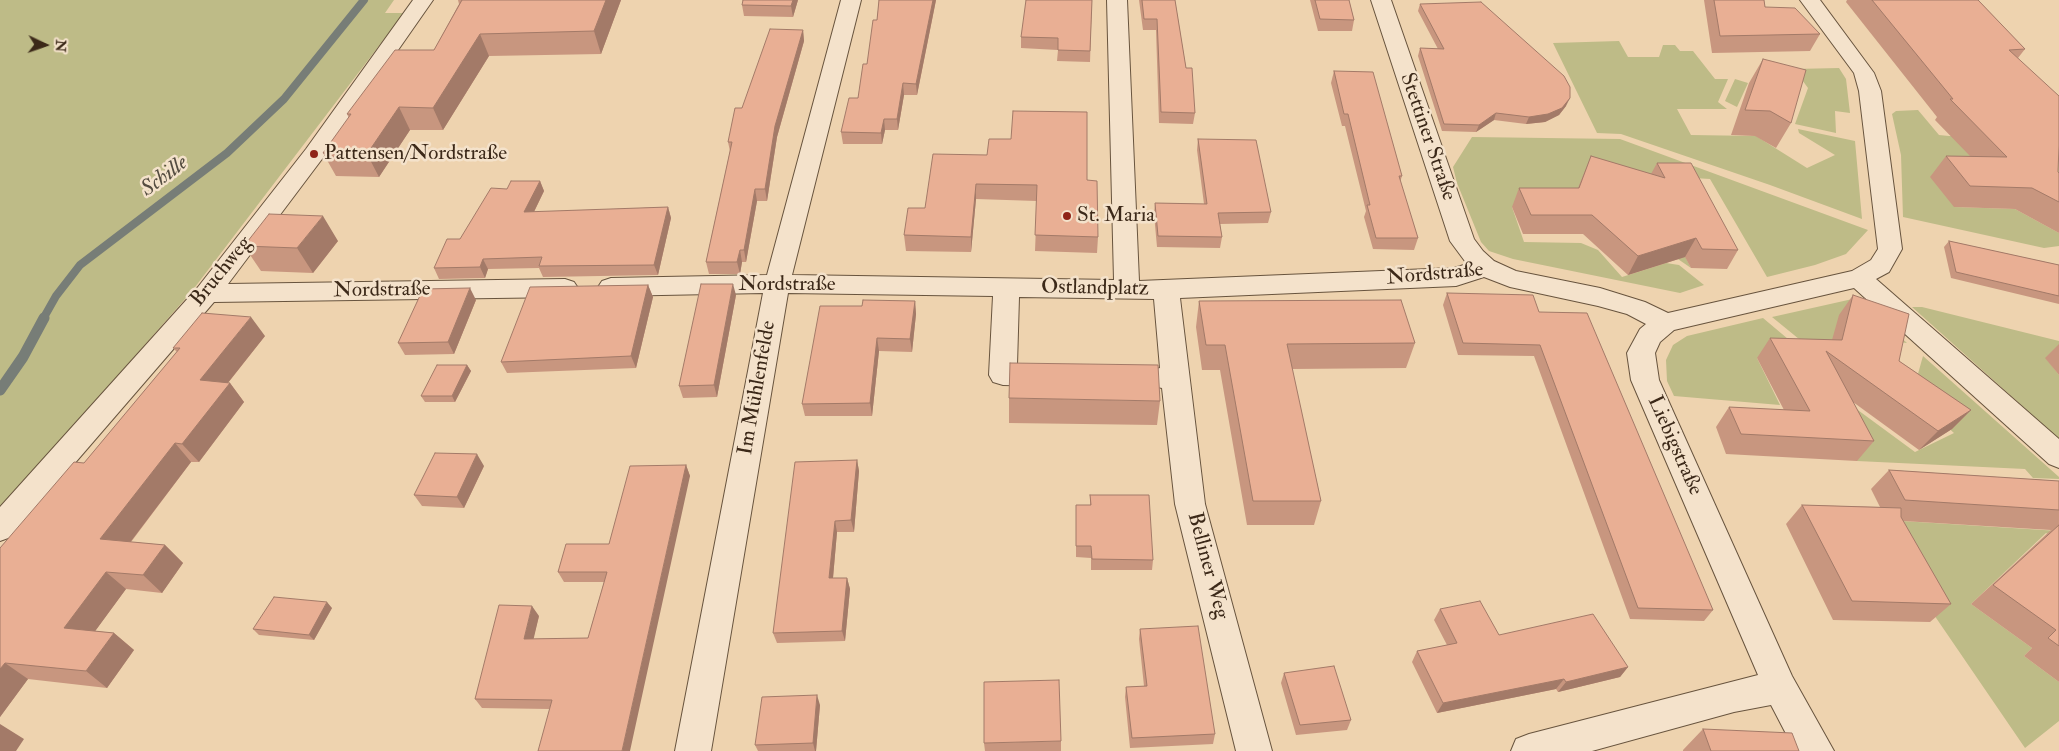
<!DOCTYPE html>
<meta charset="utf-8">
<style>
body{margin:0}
#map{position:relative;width:2059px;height:751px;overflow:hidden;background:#eed3af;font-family:"IM FELL Double Pica",serif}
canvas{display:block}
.north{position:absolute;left:20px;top:20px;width:50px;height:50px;-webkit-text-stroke:4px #f4e2cb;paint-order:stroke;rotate:93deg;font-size:14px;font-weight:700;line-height:20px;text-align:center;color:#3c2919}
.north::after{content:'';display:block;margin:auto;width:18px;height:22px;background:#3c2919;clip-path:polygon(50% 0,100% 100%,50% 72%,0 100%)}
</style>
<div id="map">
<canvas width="2059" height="751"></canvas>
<div class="north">N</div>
</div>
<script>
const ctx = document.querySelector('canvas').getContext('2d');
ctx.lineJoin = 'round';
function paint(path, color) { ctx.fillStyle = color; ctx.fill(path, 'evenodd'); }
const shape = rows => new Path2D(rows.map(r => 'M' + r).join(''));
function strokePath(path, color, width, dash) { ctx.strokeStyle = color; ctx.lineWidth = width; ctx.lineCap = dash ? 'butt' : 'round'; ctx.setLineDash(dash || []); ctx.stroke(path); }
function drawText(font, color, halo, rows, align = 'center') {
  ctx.font = font + ' "IM FELL Double Pica",serif'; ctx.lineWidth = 5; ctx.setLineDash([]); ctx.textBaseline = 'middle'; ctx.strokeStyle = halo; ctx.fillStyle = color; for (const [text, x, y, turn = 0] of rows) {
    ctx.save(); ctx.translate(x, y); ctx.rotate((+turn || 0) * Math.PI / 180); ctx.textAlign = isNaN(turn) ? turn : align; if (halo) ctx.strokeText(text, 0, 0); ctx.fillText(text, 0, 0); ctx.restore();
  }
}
paint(shape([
 [0,0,394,0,385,13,404,13,192,291,0,510],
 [1619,41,1628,57,1659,57,1663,45,1675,45,1680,51,1693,51,1715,79,1728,79,1718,102,1727,109,1677,109,1691,135,1756,136,1807,168,1835,155,1799,133,1798,129,1855,141,1862,219,1770,185,1621,134,1597,133,1553,43],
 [1839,68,1846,79,1850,113,1835,111,1836,133,1795,124,1808,88,1794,69],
 [1735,79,1748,83,1737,107,1725,101],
 [1918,110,1939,135,1949,136,2059,132,2059,203,1954,207,2015,209,2059,233,2059,246,2044,248,1903,217,1901,155,1892,114,1896,111],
 [1472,137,1620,139,1868,230,1846,254,1815,265,1767,277,1710,179,1678,177,1648,182,1691,268,1675,257,1570,207,1512,207,1524,242,1581,243,1598,250,1622,277,1666,263,1679,265,1704,285,1680,293,1513,259,1489,251,1481,242,1457,183,1453,167],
 [1857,298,1907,343,1891,341,1821,357,1772,317],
 [1912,307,1922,307,2059,341,2059,358,2046,358,2059,375,2059,439],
 [1763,318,1813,360,1757,358,1780,405,1674,396,1667,381,1666,360,1673,345,1687,336],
 [1923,356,2059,477,2059,479,2033,478,2025,469,1857,461,1843,434,1851,405,1915,452,1954,433,1912,395],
 [1886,520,2059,531,2059,541,2046,533,1971,604,2032,648,2024,656,2059,682,2059,721,2025,748,1917,590]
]), '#bebb87');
strokePath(shape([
 [43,319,56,296,80,265,227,153,284,99,364,0]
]), '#777d77', 8);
strokePath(shape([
 [0,390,23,357,44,318]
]), '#777d77', 11);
const minor = shape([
 [413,0,433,0,322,159,228,284,565,279,574,282,578,288,574,294,565,297,214,302,11,537,0,541,0,507,198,287,306,149,413,0],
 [841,0,861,0,792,275,1114,280,1107,0,1127,0,1139,281,1454,268,1467,264,1450,241,1371,0,1391,0,1474,239,1483,251,1494,261,1516,271,1600,288,1645,302,1668,313,1852,271,1871,260,1878,249,1859,91,1854,73,1800,0,1820,0,1874,73,1881,91,1902,249,1889,272,1876,279,2059,439,2059,468,2049,464,1854,288,1674,330,1660,342,1655,353,1659,380,1792,676,1834,751,1795,751,1771,705,1734,712,1592,751,1511,751,1516,739,1529,734,1758,675,1631,380,1627,353,1640,329,1646,324,1627,314,1598,306,1510,287,1484,277,1456,286,1180,298,1205,504,1272,751,1236,751,1175,504,1162,388,1148,385,1144,378,1148,371,1160,368,1154,299,1019,297,1017,365,1047,366,1057,369,1061,376,1057,383,1047,386,1003,385,993,382,989,375,993,296,788,293,711,751,675,751,763,293,611,296,602,293,598,287,602,281,611,278,767,275,841,0]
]);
strokePath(minor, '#68543e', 2);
paint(minor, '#f4e2cb');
paint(shape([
 [458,0,621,0,601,54,489,56,443,130,410,130,379,177,336,176,323,153,349,118,347,114,434,50,459,4],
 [798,0,793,17,744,16,742,5],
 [879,0,936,0,917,95,904,95,898,130,885,130,882,144,843,144,841,132,858,98,867,64,877,20],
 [1092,0,1090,62,1057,61,1058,50,1021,48,1021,37],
 [1139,0,1175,0,1186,68,1195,113,1193,124,1159,123,1156,30,1143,30],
 [1310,0,1349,0,1354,20,1352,31,1318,31],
 [1704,0,1764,0,1765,7,1820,34,1810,51,1712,53],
 [1847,0,1978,0,2025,49,2018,58,2058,172,2059,173,2059,233,2015,209,1954,207,1930,177,1946,156,1970,156,1935,120,1937,117,1846,2],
 [1420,4,1566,106,1559,115,1545,122,1526,124,1494,120,1476,132,1442,131,1418,56,1420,48,1438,49,1418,11],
 [803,30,804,41,777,137,767,201,757,201,746,262,742,262,740,274,709,274,706,262,730,151,728,142,742,108],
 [1763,59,1791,123,1776,148,1755,136,1731,135,1749,83],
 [1334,71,1402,176,1400,182,1418,238,1414,250,1373,249,1364,217,1366,211,1345,126,1342,126,1331,83],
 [1198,139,1271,212,1268,223,1220,224,1222,237,1220,248,1157,247,1154,214,1155,203,1204,204,1197,150],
 [987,155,1087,180,1098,237,1097,253,1035,251,1037,201,976,199,971,252,906,251,904,235,925,208],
 [1591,156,1651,174,1657,163,1738,250,1727,269,1691,268,1685,257,1628,275,1583,234,1523,234,1512,207,1519,188,1578,188],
 [540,181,544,191,534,212,668,207,671,218,658,275,543,277,539,268,488,269,485,278,439,279,434,268,460,239,507,189],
 [338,241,313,273,261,271,244,246],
 [1949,241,2059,265,2059,304,1951,278,1944,247],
 [648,285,653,297,636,368,507,373,501,362],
 [1447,293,1539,312,1713,610,1704,621,1630,619,1534,356,1458,355,1443,305],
 [736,295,717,397,683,398,679,386],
 [1853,295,1899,361,1971,410,1952,429,1919,450,1853,402,1874,441,1857,461,1726,454,1716,427,1729,407,1784,410,1757,358,1770,338,1832,340,1839,315],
 [476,300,454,354,405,355,398,343],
 [915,301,916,314,912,352,879,351,872,416,805,416,802,404,862,306],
 [1199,301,1415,343,1406,368,1292,369,1321,501,1314,525,1247,525,1220,370,1202,370,1196,327],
 [265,336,228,383,230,383,244,402,199,462,191,462,131,542,165,545,183,563,162,593,126,589,95,631,114,633,134,650,107,688,28,679,0,717,0,548,84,463,177,352,173,348],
 [2059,344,2059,375,2045,358],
 [467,365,471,371,455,402,425,402,421,396],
 [1009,398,1160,401,1157,425,1009,423],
 [857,460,859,471,854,532,837,532,833,578,847,578,850,589,845,641,777,643,773,633],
 [686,465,690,476,549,709,482,708,475,699,539,616,533,639,588,638,604,582,564,582,558,572,609,544],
 [484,466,464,508,422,506,414,495],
 [1889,470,2059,481,2059,682,2024,656,2032,648,1971,604,2051,530,1903,521,1951,604,1930,622,1833,620,1786,524,1802,505,1880,507,1871,489],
 [1090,495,1153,560,1152,570,1091,570,1091,558,1076,557,1076,505,1090,505],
 [332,608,314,640,259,635,253,629],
 [1440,609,1499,635,1628,667,1620,677,1558,692,1556,689,1437,713,1412,662,1417,651,1447,645,1434,620],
 [1140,629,1215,734,1213,744,1130,748,1125,697,1126,687,1144,686,1139,639],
 [1284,673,1351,720,1347,730,1296,735,1281,683],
 [820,705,816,751,758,751,755,745],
 [1703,729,1799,751,1683,751,1683,750],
 [1061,741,1061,751,985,751,984,743]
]), '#c8967f');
paint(shape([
 [606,0,621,0,601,54,594,31],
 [793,0,798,0,793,17,791,6],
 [933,0,936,0,917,95,916,84],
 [803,30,804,41,777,137,767,201,765,189,775,126],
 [480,34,489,56,443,130,433,108],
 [903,83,904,95,898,130,897,119],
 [1570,98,1566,106,1559,115,1545,122,1526,124,1529,117],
 [399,107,410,130,379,177,367,154],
 [1496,113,1494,120,1476,132,1479,125],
 [884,119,885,130,882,144,881,133],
 [540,181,544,191,529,222,524,212],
 [976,184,976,199,971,252,971,237],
 [755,189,757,201,746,262,744,250],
 [668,207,671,218,658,275,654,265],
 [323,216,338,241,313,273,297,248],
 [1696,238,1685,257,1628,275,1638,256],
 [740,250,742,262,740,274,737,262],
 [483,259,488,269,485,278,480,267],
 [733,284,736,295,717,397,714,385],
 [648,285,653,297,636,368,631,356],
 [470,288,476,300,454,354,448,342],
 [915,301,916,314,912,352,910,339],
 [251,317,265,336,215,399,200,380],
 [877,338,879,351,872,416,870,403],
 [467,365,471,371,455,402,452,396],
 [230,383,244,402,199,462,182,444],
 [1971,410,1952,429,1919,450,1938,431],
 [175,443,191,462,119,557,100,539],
 [477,454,484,466,464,508,457,497],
 [857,460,859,471,854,532,851,520],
 [686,465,690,476,630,751,622,751],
 [835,521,837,532,832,589,829,578],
 [165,545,183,563,162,593,143,575],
 [106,572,126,589,85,645,64,628],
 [847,578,850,589,845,641,842,631],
 [327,602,332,608,314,640,309,635],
 [532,606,539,616,531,650,524,639],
 [114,633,134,650,107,688,86,671],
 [5,663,28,679,0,717,0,669],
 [1628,667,1620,677,1558,692,1566,682],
 [1564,679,1556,689,1437,713,1443,703],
 [817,695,820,705,816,751,815,751,813,743],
 [0,724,24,739,16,751,0,751]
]), '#a37a68');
const building = shape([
 [462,0,606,0,594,31,480,34,433,108,399,107,367,154,323,153,351,114,347,114,395,50,434,50,462,0],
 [743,0,793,0,791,6,742,5,743,0],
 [879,0,933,0,916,84,903,83,897,119,884,119,881,133,841,132,849,98,858,98,863,64,867,64,873,20,877,20,879,0],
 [1026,0,1092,0,1090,51,1058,50,1058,38,1021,37,1026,0],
 [1142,0,1175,0,1186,68,1192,68,1195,113,1161,112,1157,19,1144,19,1142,0],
 [1315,0,1349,0,1354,20,1320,19,1315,0],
 [1714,0,1764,0,1765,7,1795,8,1820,34,1720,36,1714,0],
 [1872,0,1978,0,2025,49,2009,50,2059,96,2059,146,2058,172,2059,173,2059,202,2032,188,1970,186,1946,156,2007,157,1950,99,1953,99,1872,0],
 [1481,2,1564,76,1570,87,1570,98,1562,108,1548,114,1529,117,1496,113,1479,125,1444,124,1420,48,1444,49,1420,4,1481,2],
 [770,29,803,30,775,126,765,189,755,189,744,250,740,250,737,262,706,262,732,142,728,142,735,108,742,108,770,29],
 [1763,59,1806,70,1791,123,1770,111,1745,110,1763,59],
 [1334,71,1373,72,1402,176,1399,176,1418,238,1376,238,1367,205,1370,205,1348,114,1344,114,1334,71],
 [1013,111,1087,112,1087,180,1097,181,1098,237,1035,235,1037,185,976,184,971,237,904,235,908,208,925,208,933,154,987,155,989,139,1011,139,1013,111],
 [1198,139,1256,140,1271,212,1218,213,1222,237,1158,236,1155,203,1207,204,1198,139],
 [1591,156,1665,178,1657,163,1691,163,1738,250,1702,249,1696,238,1638,256,1592,215,1531,215,1519,188,1579,188,1591,156],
 [511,181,540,181,524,212,668,207,654,265,539,266,542,257,483,259,480,267,434,268,447,239,460,239,491,188,507,189,511,181],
 [269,214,323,216,297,248,244,246,269,214],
 [1949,241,2059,265,2059,296,1956,272,1949,241],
 [701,284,733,284,714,385,679,386,701,284],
 [648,285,631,356,501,362,530,287,648,285],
 [470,288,448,342,398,343,423,289,470,288],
 [1447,293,1533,295,1539,312,1587,313,1713,610,1638,608,1540,345,1463,343,1447,293],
 [1853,295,1909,314,1899,361,1971,410,1938,431,1826,351,1874,441,1741,434,1729,407,1810,411,1770,338,1842,340,1853,295],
 [863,300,915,301,910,339,877,338,870,403,802,404,820,306,862,306,863,300],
 [1401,300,1415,343,1287,344,1321,501,1253,501,1225,345,1206,345,1199,301,1401,300],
 [202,313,251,317,200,380,230,383,182,444,175,443,100,539,165,545,143,575,106,572,64,628,114,633,86,671,5,663,0,669,0,548,74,462,84,463,180,348,173,348,202,313],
 [1010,363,1158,365,1160,401,1009,398,1010,363],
 [437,365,467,365,452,396,421,396,437,365],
 [435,453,477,454,457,497,414,495,435,453],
 [857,460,851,520,835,521,829,578,847,578,842,631,773,633,795,462,857,460],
 [686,465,622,751,538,751,552,700,475,699,499,605,532,606,524,639,588,638,607,572,558,572,566,544,609,544,630,466,686,465],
 [1889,470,2059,481,2059,510,1905,500,1889,470],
 [1090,495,1149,495,1153,560,1092,559,1091,546,1076,546,1076,505,1091,505,1090,495],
 [1802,505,1901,508,1901,517,1951,604,1852,601,1802,505],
 [2059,525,2059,646,2048,638,2056,630,1993,585,2059,525],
 [274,597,327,602,309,635,253,629,274,597],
 [1480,601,1499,635,1593,614,1628,667,1566,682,1564,679,1443,703,1417,651,1457,643,1440,609,1480,601],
 [1198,626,1215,734,1132,738,1126,687,1147,686,1140,629,1198,626],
 [1334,666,1351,720,1300,725,1284,673,1334,666],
 [1059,680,1061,741,984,743,984,682,1059,680],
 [817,695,813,743,755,745,762,697,817,695],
 [1703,729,1792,733,1799,751,1711,751,1703,729]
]);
paint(building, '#e9af94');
strokePath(building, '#a37a68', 1);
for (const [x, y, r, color] of [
 [314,154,5,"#8f2418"],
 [1067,216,5,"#8f2418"]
]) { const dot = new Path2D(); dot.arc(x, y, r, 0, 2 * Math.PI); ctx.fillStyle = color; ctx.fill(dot); strokePath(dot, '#f4e2cb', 2); }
drawText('21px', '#3c2919', '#f4e2cb', [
 ["Stettiner Straße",1427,137,71],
 ["Bruchweg",222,272,-51],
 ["Nordstraße",1435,275,-5],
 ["Nordstraße",787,285],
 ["Ostlandplatz",1095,289,1],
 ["Nordstraße",382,291,-1],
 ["Im Mühlenfelde",758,388,-80],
 ["Liebigstraße",1674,446,66],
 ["Belliner Weg",1207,566,75]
]);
drawText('21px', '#3c2919', '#f4e2cb', [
 ["Pattensen/Nordstraße",324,154],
 ["St. Maria",1077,216]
], 'left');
drawText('italic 22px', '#544c40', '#f4e2cb', [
 ["Schille",165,177,-37]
]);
</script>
